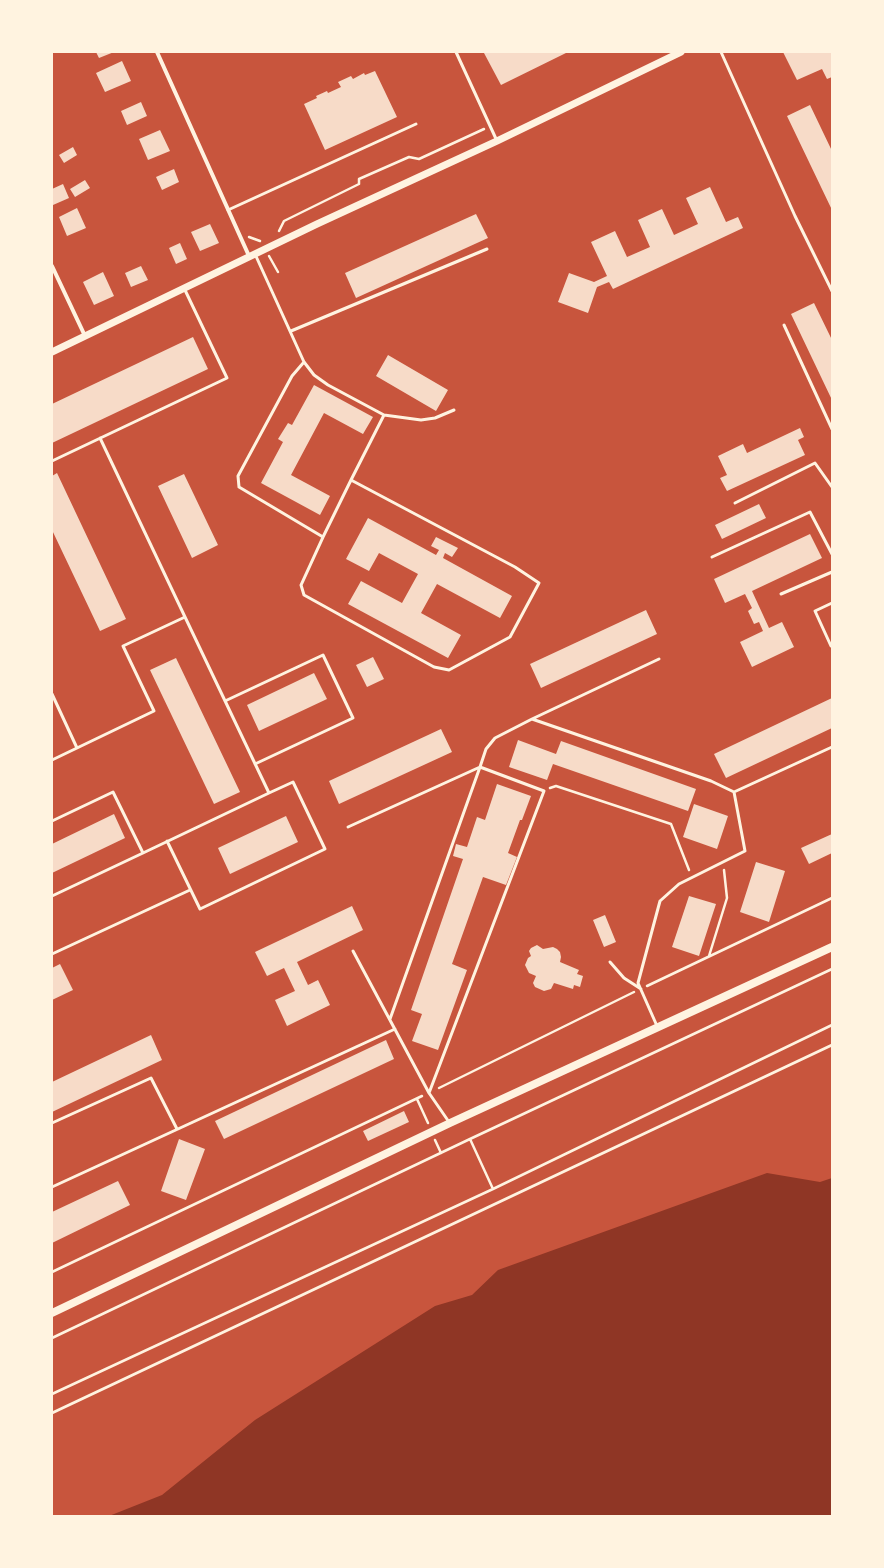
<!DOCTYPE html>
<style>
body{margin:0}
#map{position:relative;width:884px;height:1568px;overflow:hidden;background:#c8553d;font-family:Inter,sans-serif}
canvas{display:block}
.frame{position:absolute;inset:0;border:53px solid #fff3e0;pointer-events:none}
</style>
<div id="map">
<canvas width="884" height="1568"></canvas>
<div class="frame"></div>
</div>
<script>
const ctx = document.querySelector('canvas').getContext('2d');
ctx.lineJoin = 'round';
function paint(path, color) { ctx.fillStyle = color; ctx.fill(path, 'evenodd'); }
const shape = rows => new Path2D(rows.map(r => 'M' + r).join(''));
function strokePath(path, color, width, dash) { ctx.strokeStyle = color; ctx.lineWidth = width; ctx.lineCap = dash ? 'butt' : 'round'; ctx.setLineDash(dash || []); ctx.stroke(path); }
paint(shape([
 [767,1173,820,1182,832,1178,832,1516,109,1516,162,1495,255,1420,435,1306,472,1295,498,1270]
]), '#8f3625');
paint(shape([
 [96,52,114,52,99,58],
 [486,52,568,52,501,85,484,53],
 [783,52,832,52,832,77,827,79,822,69,797,80],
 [122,61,131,81,105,92,96,73],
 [375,71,397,117,325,150,304,104,317,98,316,96,327,91,328,93,341,87,338,82,351,76,353,79,364,73,365,75],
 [141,102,147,116,127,125,121,111],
 [810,105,832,151,832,210,787,116],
 [160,130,170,151,148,160,139,139],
 [73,147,77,155,64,163,59,155],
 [174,169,179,182,162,190,156,177],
 [85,180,90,188,75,197,70,189],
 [63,184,69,198,53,205,52,189],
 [710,187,726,222,738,217,743,228,613,289,609,282,597,287,588,313,558,302,569,273,594,282,607,276,591,242,615,231,627,257,650,247,638,220,662,209,674,235,698,224,686,198],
 [77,208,86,228,67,236,59,217],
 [476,214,488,238,356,298,345,273],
 [210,224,219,243,200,251,191,232],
 [180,243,187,259,176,264,169,248],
 [141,266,148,280,131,287,125,273],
 [103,272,114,296,94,305,83,282],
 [814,303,832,340,832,400,791,314],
 [193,337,208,369,52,443,52,404],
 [388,355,448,390,436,411,376,376],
 [314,385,373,417,363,434,324,413,291,475,330,496,320,515,261,483,283,442,278,439,288,423,292,425],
 [800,428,804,437,798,440,805,455,727,491,720,478,727,475,718,456,743,444,747,453],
 [57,473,126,619,100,631,52,530,52,476],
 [184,474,218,545,192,558,158,486],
 [759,504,766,518,722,539,715,525],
 [368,518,436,555,439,550,431,546,436,537,458,548,452,557,445,553,443,558,512,596,500,618,437,584,421,613,461,635,448,658,348,604,361,581,402,603,418,574,379,553,369,571,346,559],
 [810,534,822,558,752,591,769,628,782,622,794,647,752,667,740,642,763,631,759,622,754,624,748,611,752,608,745,594,725,603,714,579],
 [646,610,657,634,541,688,530,664],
 [373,657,384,679,367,687,356,665],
 [176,658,240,792,214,804,150,670],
 [314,673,327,699,259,731,247,705],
 [832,698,832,728,726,778,714,754],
 [441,729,452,752,339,804,329,781],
 [518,740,556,754,561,741,696,789,688,811,553,764,547,780,509,767],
 [497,784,531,796,522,820,520,820,508,853,517,857,506,885,483,877,452,964,467,970,438,1050,412,1041,422,1014,411,1010,463,859,453,856,456,844,467,847,477,817,485,820],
 [694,804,728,816,717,849,683,837],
 [114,814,125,838,52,873,52,844],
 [286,816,298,842,230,874,218,848],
 [832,834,832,853,809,864,801,848],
 [756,862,785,871,769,922,740,912],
 [689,896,716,904,699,956,672,947],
 [352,906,363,930,297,962,308,985,318,980,330,1005,287,1026,275,1000,295,991,284,968,267,976,255,952],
 [605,915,616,942,604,947,593,920],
 [537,945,543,949,553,947,557,949,560,952,561,957,560,962,579,970,577,974,583,976,580,987,574,985,573,989,554,983,551,989,544,991,535,987,533,983,536,976,529,973,525,965,528,958,531,956,529,951,531,948],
 [60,964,73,990,52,1000,52,968],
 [151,1035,162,1060,52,1112,52,1082],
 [386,1040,394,1059,224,1139,215,1121],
 [404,1111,409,1122,368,1141,363,1131],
 [179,1139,205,1149,186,1200,161,1191],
 [118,1181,130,1205,52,1243,52,1212]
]), '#f7dbc8');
strokePath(shape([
 [279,231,284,221,359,184,359,179,409,157,419,159,484,129],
 [249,237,260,241],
 [269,256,278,272],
 [550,788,556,786,671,824,689,870],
 [709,956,727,898,724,870],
 [647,986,832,898],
 [439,1088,634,992],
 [417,1099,428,1123],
 [470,1139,493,1189],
 [435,1140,441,1153],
 [52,1272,422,1096],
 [52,1338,470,1139,832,969],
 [52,1394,493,1189,832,1025]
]), '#fff3e0', 2.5);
strokePath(shape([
 [456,52,497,141],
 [721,52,795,216,832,291],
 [228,210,416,124],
 [255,254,304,362,314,375,328,385,384,415,421,420,435,418,454,410],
 [784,325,832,429],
 [291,331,487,249],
 [304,362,292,376,238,476,239,487,323,537],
 [100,438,185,617],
 [52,461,227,378,184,288],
 [351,480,515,567,539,583,510,637,449,670,434,667,304,595,301,585,323,537,351,480,384,415],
 [735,503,815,463,832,487],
 [712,557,810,512,832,554],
 [781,594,832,572],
 [831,646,815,611,832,603],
 [659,659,532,719,711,781,734,792],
 [52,694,77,748],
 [225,701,323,655,353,718,255,764],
 [52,760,154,711,123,646,185,617,269,793,143,853],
 [52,821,113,792,143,853,52,896],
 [348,827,480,767,486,749,495,738,532,719],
 [167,841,200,909,325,849,293,782,269,793],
 [353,951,429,1093],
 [52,954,190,890],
 [610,962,624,978,641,989],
 [390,1019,480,767,544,791,429,1093,449,1122],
 [657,1026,638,983,660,901,679,884,745,851,734,792,832,747],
 [52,1123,151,1078,177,1129],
 [52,1187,395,1029],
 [52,1413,832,1045]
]), '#fff3e0', 3);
strokePath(shape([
 [157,52,249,256],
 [52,266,85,336]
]), '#fff3e0', 4);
strokePath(shape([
 [52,352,317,224,497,141,681,52]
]), '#fff3e0', 7);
strokePath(shape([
 [52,1313,450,1123,832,947]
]), '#fff3e0', 8);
</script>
